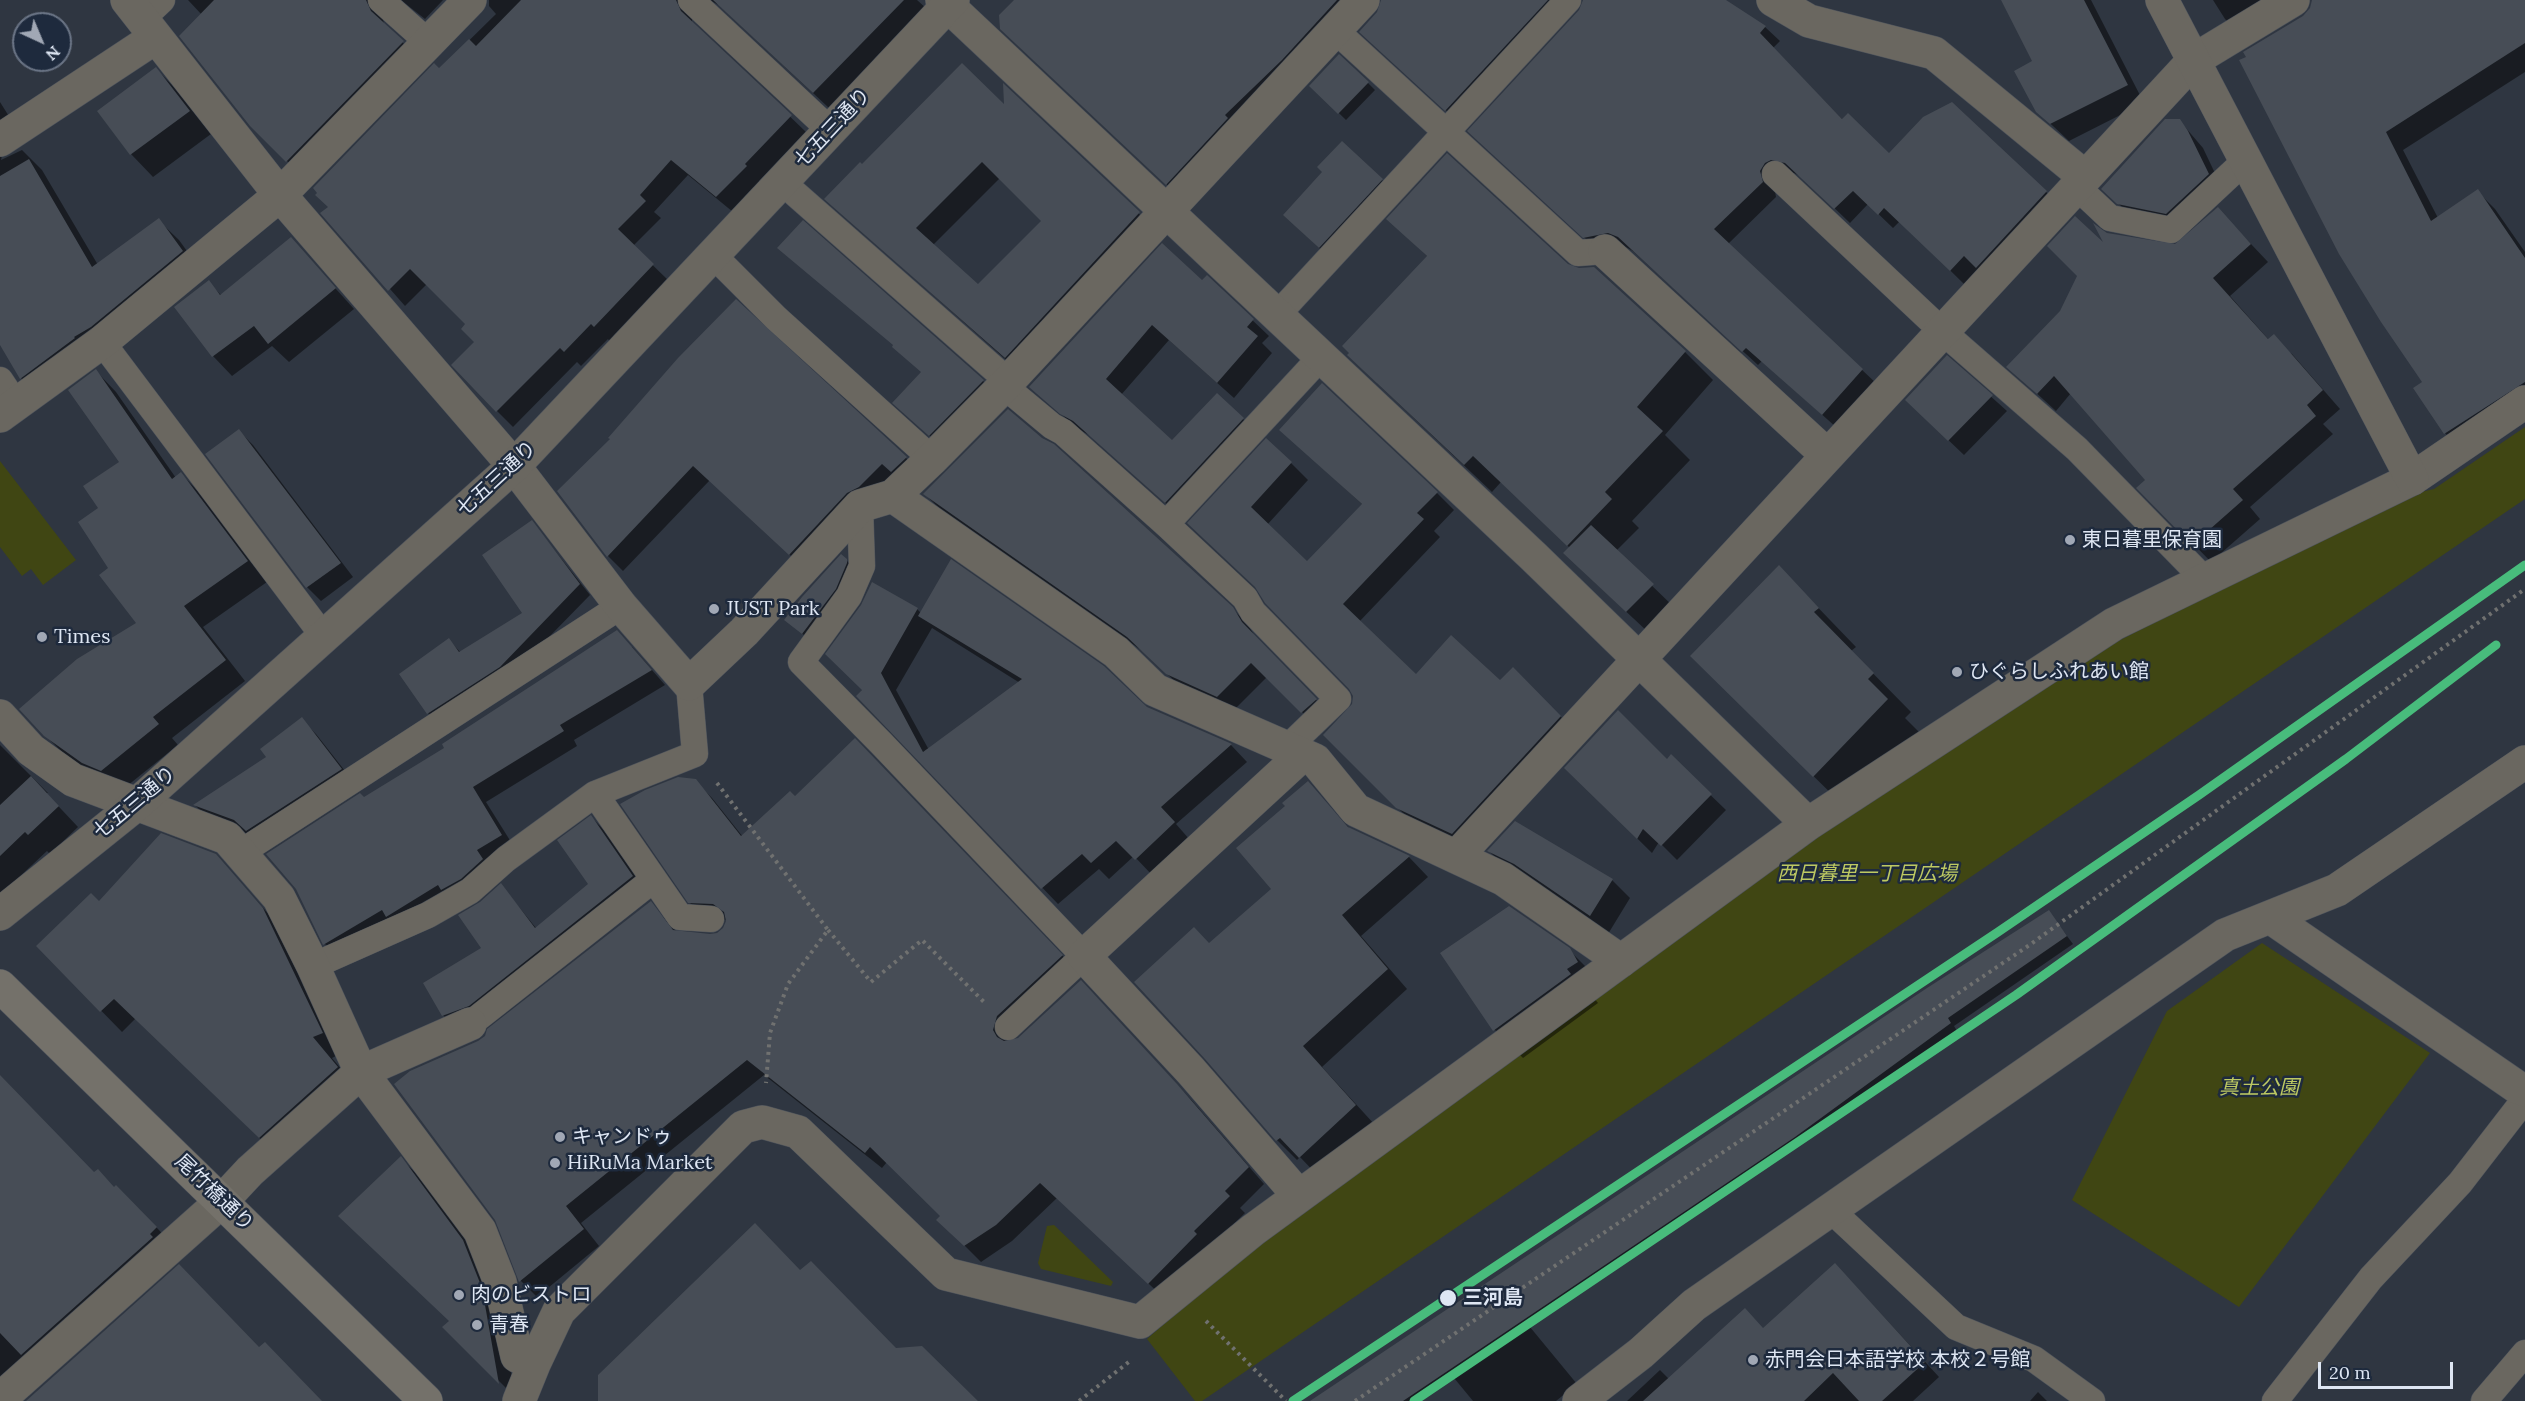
<!DOCTYPE html>
<meta charset="utf-8">
<style>
body{margin:0}
#map{position:relative;width:2525px;height:1401px;overflow:hidden;background:#2f3641;font-family:Lora,serif}
canvas{display:block}
.north{position:absolute;left:12px;top:12px;width:60px;height:60px;box-sizing:border-box;background:#1e2a3d;border:2px solid #6b7586;border-radius:50%;rotate:136deg;font-size:16px;font-weight:700;line-height:24px;text-align:center;color:#dee6f3}
.north::after{content:'';display:block;margin:auto;width:21px;height:27px;background:#a1a8b5;clip-path:polygon(50% 0,100% 100%,50% 72%,0 100%)}
.scale{position:absolute;left:2318px;top:1362px;width:135px;height:27px;box-sizing:border-box;border:3px solid #dee6f3;border-top:0;padding-left:8px;font-size:18px;line-height:21px;white-space:nowrap;color:#dee6f3;-webkit-text-stroke:4px #1e2a3d;paint-order:stroke}
</style>
<div id="map">
<canvas width="2525" height="1401"></canvas>
<div class="north">N</div>
<div class="scale">20 m</div>
</div>
<script>
const ctx = document.querySelector('canvas').getContext('2d');
ctx.lineJoin = 'round';
function paint(path, color) { ctx.fillStyle = color; ctx.fill(path, 'evenodd'); }
const shape = rows => new Path2D(rows.map(r => 'M' + r).join(''));
function strokePath(path, color, width, dash) { ctx.strokeStyle = color; ctx.lineWidth = width; ctx.lineCap = dash ? 'butt' : 'round'; ctx.setLineDash(dash || []); ctx.stroke(path); }
function drawText(font, color, halo, rows, align = 'center') {
  ctx.font = font + ' Lora,"Noto Sans JP",serif'; ctx.lineWidth = 5; ctx.setLineDash([]); ctx.textBaseline = 'middle'; ctx.strokeStyle = halo; ctx.fillStyle = color; for (const [text, x, y, turn = 0] of rows) {
    ctx.save(); ctx.translate(x, y); ctx.rotate((+turn || 0) * Math.PI / 180); ctx.textAlign = isNaN(turn) ? turn : align; if (halo) ctx.strokeText(text, 0, 0); ctx.fillText(text, 0, 0); ctx.restore();
  }
}
paint(shape([
 [2525,427,2525,499,1202,1401,1195,1401,1147,1339,1244,1253,1820,833,2066,668,2395,498,2434,489],
 [0,461,76,560,43,585,31,569,22,576,0,547],
 [2262,943,2430,1053,2239,1307,2072,1200,2167,1011],
 [1054,1225,1113,1282,1111,1286,1041,1269,1038,1263,1047,1226]
]), '#404613');
paint(shape([
 [188,0,443,0,425,19,402,1,393,1,381,14,385,26,419,58,303,177,251,125,202,15],
 [489,0,917,0,927,9,829,108,719,5,711,1,696,5,692,14,692,22,806,132,759,181,762,183,733,212,688,175,654,212,661,218,633,246,669,281,610,342,608,339,581,366,577,362,513,427,497,411,476,342,467,324,427,284,405,306,323,213,330,207,439,70,496,14,489,6],
 [1016,0,1366,0,1181,198,1016,43],
 [1383,0,1578,0,1461,124,1376,46,1378,13],
 [1584,0,1724,0,1765,27,1780,41,1773,48,1843,120,1889,155,1952,104,2061,206,1965,285,1900,221,1893,228,1868,204,1850,223,1802,177,1794,173,1785,174,1774,185,1776,197,1728,244,1877,384,1837,428,1762,361,1758,365,1633,251,1624,246,1599,251,1484,145,1580,11],
 [2003,0,2091,0,2144,103,2069,141,2037,111,2034,62],
 [2213,0,2307,0,2243,37,2225,19],
 [2313,0,2525,0,2525,72,2403,150,2438,218,2477,191,2495,209,2525,252,2525,411,2463,452,2445,433,2415,389,2424,383,2304,17,2311,9],
 [156,69,178,91,211,134,153,177,131,154,99,111],
 [1368,83,1375,90,1346,120,1311,86],
 [1005,87,1156,230,1022,374,826,199,862,166,1006,108],
 [1000,178,1043,221,978,286,933,245],
 [0,102,22,137,3,151,1,160,22,150,42,170,98,265,158,220,179,240,202,272,41,398,21,378,0,343],
 [2179,120,2203,148,2223,190,2182,228,2134,219,2118,203],
 [1382,180,1397,195,1334,262,1300,230],
 [2218,209,2268,262,2230,296,2269,340,2292,354,2340,409,2323,424,2333,434,2250,507,2260,519,2211,562,2139,488,2148,481,2071,393,2056,411,2008,367,2061,312,2108,248,2107,234,2175,246],
 [1388,219,1567,265,1685,352,1713,380,1665,435,1690,460,1632,521,1639,528,1616,551,1675,608,1649,633,1587,575,1570,548,1501,482,1492,492,1377,383,1428,257],
 [291,239,354,309,289,362,272,346,232,376,213,356,176,307,208,282,222,296],
 [1207,277,1269,336,1262,343,1272,353,1234,398,1169,340,1121,395,1172,442,1243,419,1259,434,1182,518,1091,436,1078,429,1031,387,1202,282],
 [1947,357,2007,411,1964,455,1922,415],
 [96,371,116,392,176,478,181,474,202,495,267,582,203,627,245,681,172,738,178,745,122,790,104,783,66,756,45,735,138,623,110,568,121,462],
 [922,372,983,381,993,391,940,445,904,413],
 [1281,430,1437,493,1454,510,1434,531,1440,537,1359,622,1416,676,1500,682,1513,669,1578,734,1470,850,1415,825,1325,735,1354,704,1354,696,1350,688,1258,589,1206,540,1291,463,1308,480,1267,525,1307,563,1363,505],
 [239,431,253,445,353,577,321,601,307,587,208,455],
 [612,439,906,458,922,473,806,570,710,480,623,571,608,556],
 [925,494,1232,608,1248,625,1257,640,1331,715,1318,728,1267,677,1233,711,1183,689,1144,652,940,509],
 [532,522,590,595,510,677,439,723,428,713,449,640,461,653,524,614],
 [846,560,853,567,810,640,786,620],
 [1779,567,1856,647,1851,651,1911,712,1905,718,1925,738,1852,814,1730,694],
 [917,609,921,613,1231,745,1247,762,1176,824,1190,840,1152,875,1134,856,1109,879,1099,869,1058,904,858,696],
 [932,628,1020,683,929,750,896,690],
 [632,647,665,685,574,740,577,746,486,802,516,850,339,958,325,944,297,889,364,799],
 [301,719,316,734,356,785,250,835,210,820,195,805,268,758],
 [0,745,48,793,46,793,78,827,50,854,47,851,0,895],
 [871,756,1078,972,1013,1033,1011,1041,1018,1040,1097,998,1193,1102,1264,1184,1240,1208,1245,1213,1209,1248,1165,1299,1057,1198,1012,1241,981,1262,939,1220,942,1216,887,1162,882,1168,764,1075,581,1223,599,1246,537,1297,521,1281,496,1219,479,1042,650,903,677,932,710,935,718,934,724,929,728,920,706,918,689,902,695,781,712,798,743,837,795,798],
 [1671,757,1726,810,1677,860,1659,842,1652,853,1566,768,1667,761],
 [1308,783,1351,830,1409,857,1428,877,1361,936,1407,989,1322,1067,1375,1125,1319,1177,1300,1157,1297,1160,1277,1140,1206,1058,1210,945,1273,889,1287,806],
 [591,817,604,830,645,889,456,1028,443,1015,483,948,481,904,501,885,536,928,591,884],
 [1489,851,1612,880,1630,898,1608,934,1507,869],
 [215,855,284,931,342,1053,332,1058,358,1089,280,1158,136,1018,122,1032,38,946],
 [2049,912,2073,944,1954,1026,1957,1031,1802,1144,1530,1327,1577,1384,1556,1401,1473,1401,1454,1378,1421,1401,1312,1401],
 [1569,950,1598,979,1594,998,1598,1003,1523,1058,1495,1030,1443,954],
 [0,1080,95,1174,138,1208,177,1249,0,1401],
 [401,1159,419,1176,481,1260,499,1307,516,1398,445,1327,450,1321],
 [1850,1280,1939,1377,1913,1401,1627,1401,1660,1370,1669,1379,1764,1330],
 [2038,1392,2047,1401,2030,1401]
]), '#0007');
paint(shape([
 [214,0,366,0,371,11,404,41,286,162,250,126,179,36],
 [521,0,676,0,681,11,792,115,745,164,747,166,716,197,671,160,640,195,646,201,618,229,654,264,594,327,591,324,564,352,560,348,496,412,451,365,474,342,461,329,465,324,410,269,388,291,320,213,328,207,315,195,317,193,313,188,434,63,439,68,469,39,476,46],
 [713,0,904,0,813,93],
 [1014,0,1337,0,1282,60,1225,115,1228,118,1166,185,1000,29,999,15],
 [1381,0,1548,0,1445,111,1359,32,1377,12],
 [1583,0,1726,0,1766,26,1760,33,1842,119,1848,113,1889,153,1923,117,1952,102,2047,191,1976,268,1964,256,1950,271,1884,208,1878,215,1853,191,1834,209,1785,163,1771,160,1765,163,1760,171,1763,182,1714,229,1863,369,1822,415,1746,348,1742,352,1618,237,1608,233,1583,238,1467,131,1579,10],
 [2001,0,2084,0,2128,85,2050,124,2036,112,2014,71,2032,61],
 [2312,0,2525,0,2525,43,2386,132,2431,221,2478,189,2525,258,2525,382,2444,434,2413,388,2422,382,2381,322,2339,254,2239,60,2246,57,2243,52,2303,16,2310,8],
 [1339,54,1369,82,1338,114,1309,86],
 [962,63,1004,104,1003,83,1140,212,1005,358,824,199,860,162,862,164],
 [982,162,1041,221,978,284,916,228],
 [156,67,190,111,130,155,97,111],
 [2165,119,2180,119,2188,131,2209,174,2166,214,2117,204,2101,189],
 [1342,141,1383,179,1319,248,1283,215,1322,172,1317,167],
 [1447,153,1568,264,1579,268,1594,267,1686,351,1637,407,1663,431,1605,492,1612,499,1567,546,1473,456,1464,465,1347,355,1349,353,1342,346,1427,256,1386,219],
 [29,159,92,267,159,218,183,251,91,327,74,337,75,338,20,379,0,345,0,176],
 [2218,207,2251,244,2213,278,2268,339,2274,334,2323,390,2307,405,2316,416,2233,489,2243,500,2192,545,2136,488,2145,480,2054,376,2037,394,2006,367,2060,311,2077,276,2047,246,2075,216,2103,242,2093,223,2107,233,2175,244],
 [803,220,984,380,929,436,892,403,921,372,892,347,893,345,777,248],
 [291,237,336,288,268,344,254,326,212,357,174,307,209,280,220,295],
 [1162,243,1202,280,1207,275,1254,319,1247,327,1258,336,1217,383,1152,325,1106,379,1172,440,1217,393,1244,418,1165,503,1073,421,1060,414,1029,387],
 [736,299,907,457,891,472,882,464,859,487,847,493,789,555,693,466,607,557,557,491,610,439,608,438,678,358],
 [1947,355,1993,395,1948,441,1905,400],
 [96,369,172,479,181,472,248,561,184,606,226,660,153,717,159,724,101,771,82,763,44,736,19,709,77,659,136,623,99,575,108,568,78,522,98,508,83,486,119,462,68,390],
 [1322,383,1438,492,1417,513,1424,519,1343,604,1416,674,1451,635,1500,680,1513,667,1561,716,1452,834,1396,808,1323,735,1352,704,1353,696,1349,689,1265,603,1255,587,1187,523,1266,438,1292,462,1251,507,1307,561,1362,504,1279,430],
 [1008,409,1042,438,1054,444,1233,607,1242,622,1317,699,1301,713,1251,663,1217,697,1166,674,1127,637,923,494],
 [239,429,341,563,306,588,205,454],
 [532,520,580,584,500,667,427,714,399,674,449,638,459,652,522,613,482,555],
 [1591,525,1654,584,1626,612,1563,553],
 [841,554,847,559,847,563,836,589,802,634,784,620,802,597],
 [951,559,1104,666,1147,707,1232,744,1161,807,1175,822,1135,860,1116,841,1091,863,1082,854,1041,889,856,696,862,690,825,654,861,605,872,582,918,608,881,673,923,752,1022,679,918,616],
 [1779,565,1819,608,1814,612,1874,673,1868,679,1888,699,1813,777,1690,656],
 [617,630,652,670,560,725,564,731,473,787,502,835,477,850,483,859,461,879,441,890,438,885,386,917,382,910,323,945,296,889,266,854,360,793,364,797,444,748,442,744],
 [1618,710,1667,759,1671,754,1712,794,1661,846,1643,829,1637,839,1564,768],
 [302,717,342,769,246,831,234,820,193,805,266,757,260,749],
 [855,738,1063,955,997,1016,993,1030,997,1037,1004,1041,1018,1038,1081,980,1177,1084,1249,1167,1225,1191,1230,1196,1194,1231,1197,1234,1148,1284,1040,1183,996,1225,964,1246,936,1220,940,1216,870,1147,865,1153,747,1060,566,1206,584,1229,519,1282,495,1220,394,1084,410,1071,478,1041,485,1036,487,1029,651,901,673,930,710,934,717,933,723,928,726,921,724,912,713,904,688,903,620,804,645,790,678,777,696,779,741,836,790,791,795,796],
 [31,776,59,806,28,835,25,832,0,856,0,805],
 [1308,781,1348,827,1410,856,1342,915,1388,969,1303,1046,1356,1105,1299,1158,1280,1138,1276,1141,1205,1059,1134,982,1194,927,1209,943,1271,889,1236,848,1285,806,1282,803],
 [591,815,633,876,469,1006,442,1016,423,983,481,948,458,915,480,902,501,883,535,928,588,884,557,840],
 [1515,821,1613,879,1590,916,1514,864,1487,851],
 [161,833,216,854,263,908,323,1033,313,1037,338,1067,259,1138,114,999,100,1012,36,946,91,893,99,901],
 [1509,906,1570,948,1578,962,1567,969,1571,974,1493,1031,1440,953],
 [2049,910,2067,936,1948,1018,1951,1023,1795,1137,1403,1401,1310,1401,1927,988],
 [0,1075,94,1172,98,1169,114,1187,116,1185,157,1227,150,1234,153,1237,21,1355,0,1333],
 [401,1156,463,1240,482,1288,499,1384,442,1327,449,1321,338,1216],
 [755,1223,800,1270,811,1261,896,1348,922,1346,978,1401,598,1401,598,1375],
 [1835,1263,1925,1362,1882,1401,1859,1401,1833,1373,1804,1401,1643,1401,1745,1308,1763,1328],
 [179,1264,259,1347,265,1342,322,1401,26,1401]
]), '#474d56');
const service = shape([
 [381,0,429,43],
 [691,0,831,131],
 [142,19,162,0],
 [1335,30,1578,253,1605,251],
 [1775,174,1942,331,2077,449,2205,580],
 [782,182,1008,381],
 [2076,186,2110,218,2171,230,2246,160],
 [712,254,776,318,932,459],
 [1277,315,1568,0],
 [102,342,324,637],
 [0,380,16,404],
 [1004,386,1052,426,1063,432,1166,524,1245,598,1253,612,1338,699,1287,748],
 [860,506,862,566,849,596,801,662,881,743,1084,956,1008,1027],
 [1166,524,1321,357],
 [595,794,680,917,711,919],
 [240,853,621,606],
 [313,966,428,915,470,891,506,859,595,794,695,754,689,684],
 [470,1024,654,879],
 [1832,1211,1956,1327,2034,1359,2092,1401],
 [2275,1401,2371,1278,2460,1183,2525,1099],
 [2484,1401,2525,1353]
]);
const minor = shape([
 [127,0,280,195,514,466,621,606,689,684,744,632,860,506,893,496,932,459,1004,386,1363,0],
 [942,0,1534,557,1808,824],
 [1773,0,1809,21,1934,53,2085,177],
 [0,140,156,37],
 [1605,251,1827,455],
 [0,416,102,342,280,195,470,0],
 [893,496,1116,652,1155,690,1315,760,1356,810,1503,879,1621,961],
 [0,716,31,750,73,780,227,838,279,898,313,966,361,1072,480,1231,500,1282,517,1356,534,1364,519,1401],
 [1456,857,2194,60,2293,0],
 [2270,917,2517,1087,2525,1090],
 [1299,1196,1191,1071,1084,956,1302,755],
 [534,1364,559,1311,743,1127,762,1122,798,1132,946,1274,1140,1322,1253,1230,1808,824,2114,624,2412,479,2525,402],
 [0,1399,222,1201,250,1171,361,1072,470,1024],
 [1579,1401,1641,1353,1694,1305,2225,935,2337,890,2525,762]
]);
const tertiary = shape([
 [2162,0,2412,479],
 [0,914,137,804,514,466,953,0]
]);
const primary = shape([
 [0,986,426,1401]
]);
strokePath(service, '#4d535c', 27);
strokePath(minor, '#4d535c', 34);
strokePath(tertiary, '#4d535c', 34);
strokePath(primary, '#4d535c', 34);
strokePath(shape([
 [717,783,828,930,788,984,770,1033,766,1083],
 [828,930,871,982,922,940,984,1002],
 [1206,1321,1286,1401],
 [1079,1401,1130,1361],
 [1355,1401,2028,946,2525,589]
]), '#707170', 4, [3, 4.5]);
strokePath(service, '#6a6760', 26);
strokePath(minor, '#6a6760', 33);
strokePath(tertiary, '#6a6760', 33);
strokePath(primary, '#74716a', 33);
strokePath(shape([
 [1293,1401,1998,932,2199,795,2525,565],
 [1414,1401,2016,995,2346,759,2496,645]
]), '#48bc7c', 9);
for (const [x, y, r, color] of [
 [2070,540,6,"#a1a8b5"],
 [714,609,6,"#a1a8b5"],
 [42,637,6,"#a1a8b5"],
 [1957,672,6,"#a1a8b5"],
 [560,1137,6,"#a1a8b5"],
 [555,1163,6,"#a1a8b5"],
 [459,1295,6,"#a1a8b5"],
 [1448,1298,9,"#dee6f3"],
 [477,1325,6,"#a1a8b5"],
 [1753,1360,6,"#a1a8b5"]
]) { const dot = new Path2D(); dot.arc(x, y, r, 0, 2 * Math.PI); ctx.fillStyle = color; ctx.fill(dot); strokePath(dot, '#1e2a3d', 2); }
drawText('20px', '#dee6f3', '#1e2a3d', [
 ["七五三通り",833,128,-47],
 ["七五三通り",497,479,-43],
 ["七五三通り",135,803,-40],
 ["尾竹橋通り",214,1193,44]
]);
drawText('20px', '#dee6f3', '#1e2a3d', [
 ["東日暮里保育園",2082,540],
 ["JUST Park",726,609],
 ["Times",54,637],
 ["ひぐらしふれあい館",1969,672],
 ["キャンドゥ",572,1137],
 ["HiRuMa Market",567,1163],
 ["肉のビストロ",471,1295],
 ["青春",489,1325],
 ["赤門会日本語学校 本校２号館",1765,1360]
], 'left');
drawText('italic 20px', '#bec962', '#1e2a3d', [
 ["西日暮里一丁目広場",1867,874],
 ["真土公園",2259,1088]
]);
drawText('bold 20px', '#dee6f3', '#1e2a3d', [
 ["三河島",1463,1298]
], 'left');
</script>
